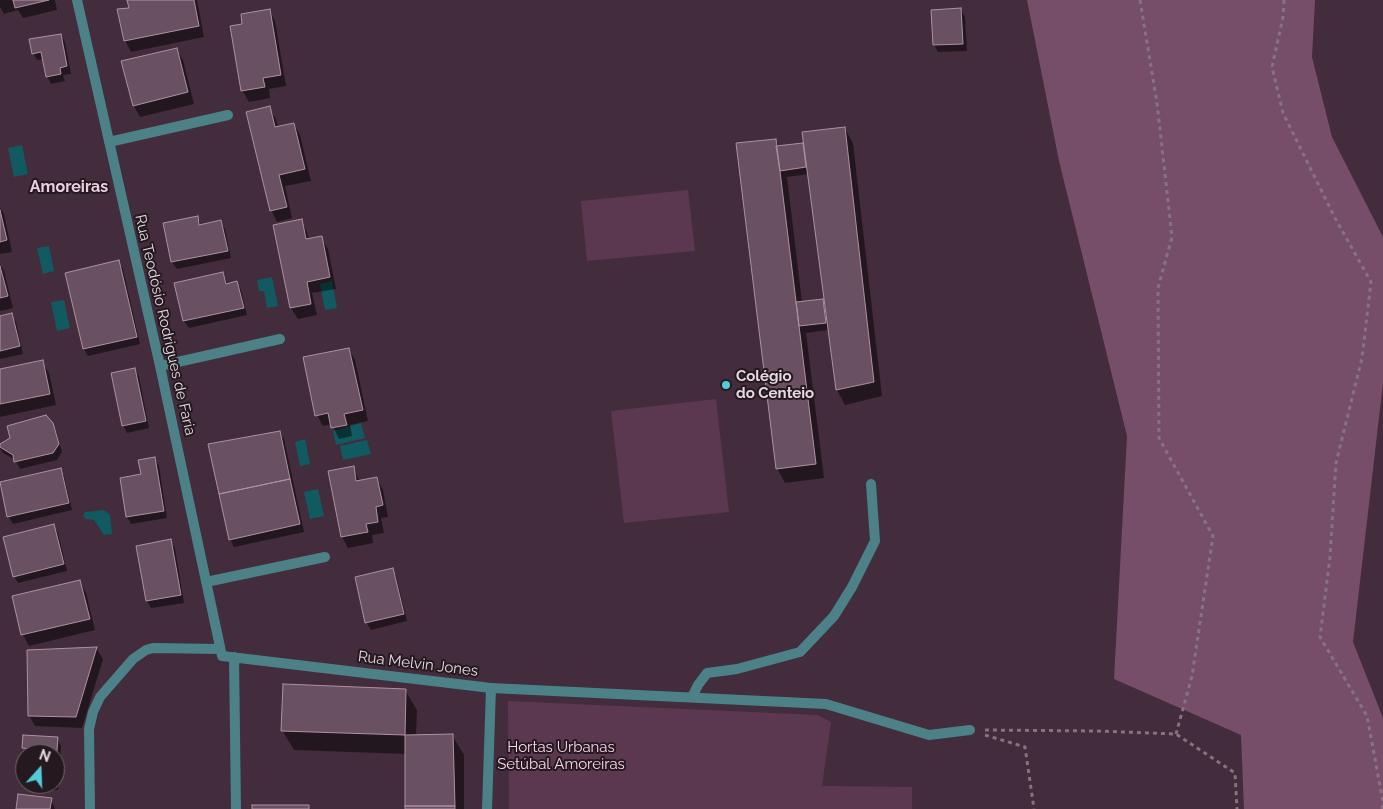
<!DOCTYPE html>
<meta charset="utf-8">
<style>
body{margin:0}
#map{position:relative;width:1383px;height:809px;overflow:hidden;background:#432c3b;font-family:Raleway,sans-serif}
canvas{display:block}
.north{position:absolute;left:15px;top:744px;width:50px;height:50px;box-sizing:border-box;background:#23191f;border:1px solid #71656c;border-radius:50%;rotate:20deg;font-size:14px;font-weight:700;line-height:20px;text-align:center;color:#e6d7e0}
.north::after{content:'';display:block;margin:auto;width:18px;height:22px;background:#52cbd8;clip-path:polygon(50% 0,100% 100%,50% 72%,0 100%)}
</style>
<div id="map">
<canvas width="1383" height="809"></canvas>
<div class="north">N</div>
</div>
<script>
const ctx = document.querySelector('canvas').getContext('2d');
ctx.lineJoin = 'round';
function paint(path, color) { ctx.fillStyle = color; ctx.fill(path, 'evenodd'); }
const shape = rows => new Path2D(rows.map(r => 'M' + r).join(''));
function strokePath(path, color, width, dash) { ctx.strokeStyle = color; ctx.lineWidth = width; ctx.lineCap = dash ? 'butt' : 'round'; ctx.setLineDash(dash || []); ctx.stroke(path); }
function drawText(font, color, halo, rows, align = 'center') {
  ctx.font = font + ' Raleway,sans-serif'; ctx.lineWidth = 4; ctx.setLineDash([]); ctx.textBaseline = 'middle'; ctx.strokeStyle = halo; ctx.fillStyle = color; for (const [text, x, y, turn = 0] of rows) {
    ctx.save(); ctx.translate(x, y); ctx.rotate((+turn || 0) * Math.PI / 180); ctx.textAlign = isNaN(turn) ? turn : align; if (halo) ctx.strokeText(text, 0, 0); ctx.fillText(text, 0, 0); ctx.restore();
  }
}
paint(shape([
 [688,190,695,251,587,261,581,201],
 [716,399,729,512,624,523,611,411],
 [508,701,817,715,831,722,822,786,912,787,912,809,509,809]
]), '#5c3850');
paint(shape([
 [1027,0,1315,0,1312,57,1332,137,1383,237,1383,383,1353,642,1383,718,1383,809,1244,809,1241,735,1114,679,1127,436,1059,161]
]), '#774e69');
paint(shape([
 [22,145,28,174,14,177,8,148],
 [49,246,54,271,43,274,37,248],
 [272,277,278,306,267,308,264,291,259,291,257,280],
 [332,281,337,308,325,310,320,284],
 [64,300,70,328,57,331,51,302],
 [361,423,365,438,336,445,333,431],
 [305,439,310,464,300,466,295,442],
 [367,440,371,454,343,460,340,446],
 [318,489,324,516,310,519,304,492],
 [104,510,110,515,112,534,104,535,94,520,86,519,83,516,85,512]
]), '#115a61');
paint(shape([
 [0,0,55,0,57,10,23,18,18,10,4,14,0,7],
 [129,0,197,0,204,37,131,52,125,40,130,9],
 [269,10,275,21,286,86,269,89,270,98,249,102,242,90,244,25],
 [961,10,965,17,967,51,938,52,934,45,932,11],
 [61,35,65,42,71,74,63,75,65,81,51,84,47,76,44,59,37,60,33,53],
 [176,49,183,60,194,104,140,117,134,106,123,62],
 [269,108,276,119,278,128,294,124,300,135,311,181,285,186,292,218,277,222,271,210],
 [845,129,853,143,882,396,845,405,837,390,828,330,806,333,824,478,785,483,777,468,776,140,780,147,802,144,806,151],
 [809,174,825,305,824,305,822,300,802,302,787,177],
 [0,207,4,214,12,252,0,254],
 [197,217,201,225,221,222,225,229,231,258,177,269,172,262],
 [301,221,307,232,309,240,321,238,328,249,336,289,312,293,317,315,298,319,291,308,274,226],
 [119,262,123,269,140,344,88,356,84,349],
 [0,264,4,271,13,308,0,311],
 [223,273,228,284,237,282,241,290,247,315,189,328,184,321,176,284],
 [11,315,16,322,23,354,0,359,0,317],
 [349,349,355,360,368,421,350,425,352,436,339,439,332,424,323,426,317,415],
 [42,362,49,373,56,405,0,417,0,371],
 [135,369,139,377,149,428,127,433,123,425],
 [52,423,56,431,62,452,57,460,20,469,15,460,3,453,0,448,0,445],
 [279,432,284,439,304,532,234,547,230,539],
 [155,459,159,466,167,518,131,524,127,517,121,479,142,475],
 [353,468,360,482,377,478,383,490,388,517,381,518,384,533,372,535,373,543,348,548,342,537],
 [60,469,64,476,72,510,13,524,8,516],
 [54,526,58,533,67,571,18,583,14,576],
 [170,541,175,548,184,603,151,608,147,601,137,547],
 [392,569,396,576,407,621,371,630,366,622],
 [80,582,86,593,95,630,29,646,23,635,14,597],
 [96,648,103,659,82,728,35,726,29,715],
 [405,690,417,710,416,736,452,735,464,755,464,809,406,809,406,754,294,750,282,730],
 [57,739,61,746,58,790,34,789,32,784,55,784,55,754,27,754,24,748],
 [51,799,55,809,18,809]
]), '#0007');
const building = shape([
 [13,0,49,0,15,8,13,0],
 [127,0,194,0,199,26,124,41,117,9,129,8,127,0],
 [961,8,963,44,933,45,931,10,961,8],
 [270,9,281,75,263,78,265,87,241,91,230,26,242,24,241,14,270,9],
 [61,34,67,66,60,68,61,74,46,77,41,52,32,54,29,39,61,34],
 [177,48,188,92,133,106,121,61,177,48],
 [270,106,275,127,294,123,305,169,279,175,287,207,270,211,246,112,270,106],
 [845,127,874,382,836,390,802,132,845,127],
 [776,139,816,464,776,469,736,143,776,139],
 [803,143,806,167,780,171,776,146,803,143],
 [0,210,7,240,0,242,0,210],
 [198,216,199,225,221,220,228,251,171,262,163,223,198,216],
 [302,219,306,239,322,236,330,277,307,282,311,304,290,308,273,225,302,219],
 [119,260,137,337,83,349,65,273,119,260],
 [0,266,8,296,0,298,0,266],
 [223,272,226,284,237,281,244,308,183,321,174,283,223,272],
 [823,299,826,323,799,326,796,302,823,299],
 [12,313,20,346,0,351,0,316,12,313],
 [349,348,363,410,344,414,347,425,331,428,328,413,315,416,303,357,349,348],
 [43,360,50,394,0,404,0,369,43,360],
 [135,368,146,421,122,426,111,373,135,368],
 [46,415,53,423,59,444,53,453,14,462,13,455,0,447,0,444,10,438,7,426,46,415],
 [280,431,290,479,219,494,208,444,280,431],
 [155,457,164,511,126,517,120,478,141,474,138,460,155,457],
 [354,466,356,481,377,477,383,505,376,507,378,522,366,524,368,532,341,537,328,471,354,466],
 [61,468,69,503,7,517,0,482,61,468],
 [290,479,300,524,229,540,219,494,290,479],
 [54,524,64,564,13,577,3,537,54,524],
 [171,539,181,595,146,601,136,546,171,539],
 [393,568,404,614,365,623,355,577,393,568],
 [80,580,90,619,21,635,12,596,80,580],
 [97,647,76,717,28,716,27,650,97,647],
 [283,684,406,689,405,735,281,731,283,684],
 [453,734,455,806,405,806,405,735,453,734],
 [23,735,58,737,55,776,55,754,30,754,31,749,22,748,23,735],
 [18,794,52,798,50,809,16,809,18,794],
 [252,805,309,805,309,809,252,809,252,805],
 [405,806,455,806,455,809,405,809,405,806]
]);
paint(building, '#6a5161');
strokePath(building, '#ad91a3', 1);
strokePath(shape([
 [1140,0,1157,103,1172,237,1158,288,1159,438,1213,536,1192,676,1176,734],
 [1284,0,1283,17,1272,67,1283,113,1335,218,1371,282,1362,358,1336,463,1330,557,1320,637,1367,716,1383,802,1382,809],
 [985,730,1097,731,1176,734,1235,773,1237,809],
 [985,735,1025,747,1034,809]
]), '#87737f', 3, [4, 4]);
strokePath(shape([
 [491,688,826,704,929,735,970,730],
 [692,697,698,685,707,673,737,669,800,652,834,616,852,587,875,541,871,484]
]), '#4c8187', 10);
strokePath(shape([
 [77,0,160,366,222,656,491,688,487,809],
 [109,142,228,115],
 [160,366,280,339],
 [206,582,325,557],
 [234,657,236,809],
 [90,809,89,729,93,712,100,697,133,659,146,650,153,648,220,649]
]), '#4c8187', 10);
for (const [x, y, r, color] of [
 [726,385,5,"#52cbd8"]
]) { const dot = new Path2D(); dot.arc(x, y, r, 0, 2 * Math.PI); ctx.fillStyle = color; ctx.fill(dot); strokePath(dot, '#23191f', 2); }
drawText('15px', '#e6d7e0', '#23191f', [
 ["Rua Teodósio Rodrigues de Faria",165,325,77],
 ["Rua Melvin Jones",418,664,7]
]);
drawText('bold 15px', '#e6d7e0', '#23191f', [
 ["Colégio",736,376],
 ["do Centeio",736,393]
], 'left');
drawText('15px', '#fcd1ec', '#23191f', [
 ["Hortas Urbanas",561,747],
 ["Setúbal Amoreiras",561,764]
]);
drawText('bold 16px', '#ebcde0', '#23191f', [
 ["Amoreiras",69,187]
]);
</script>
